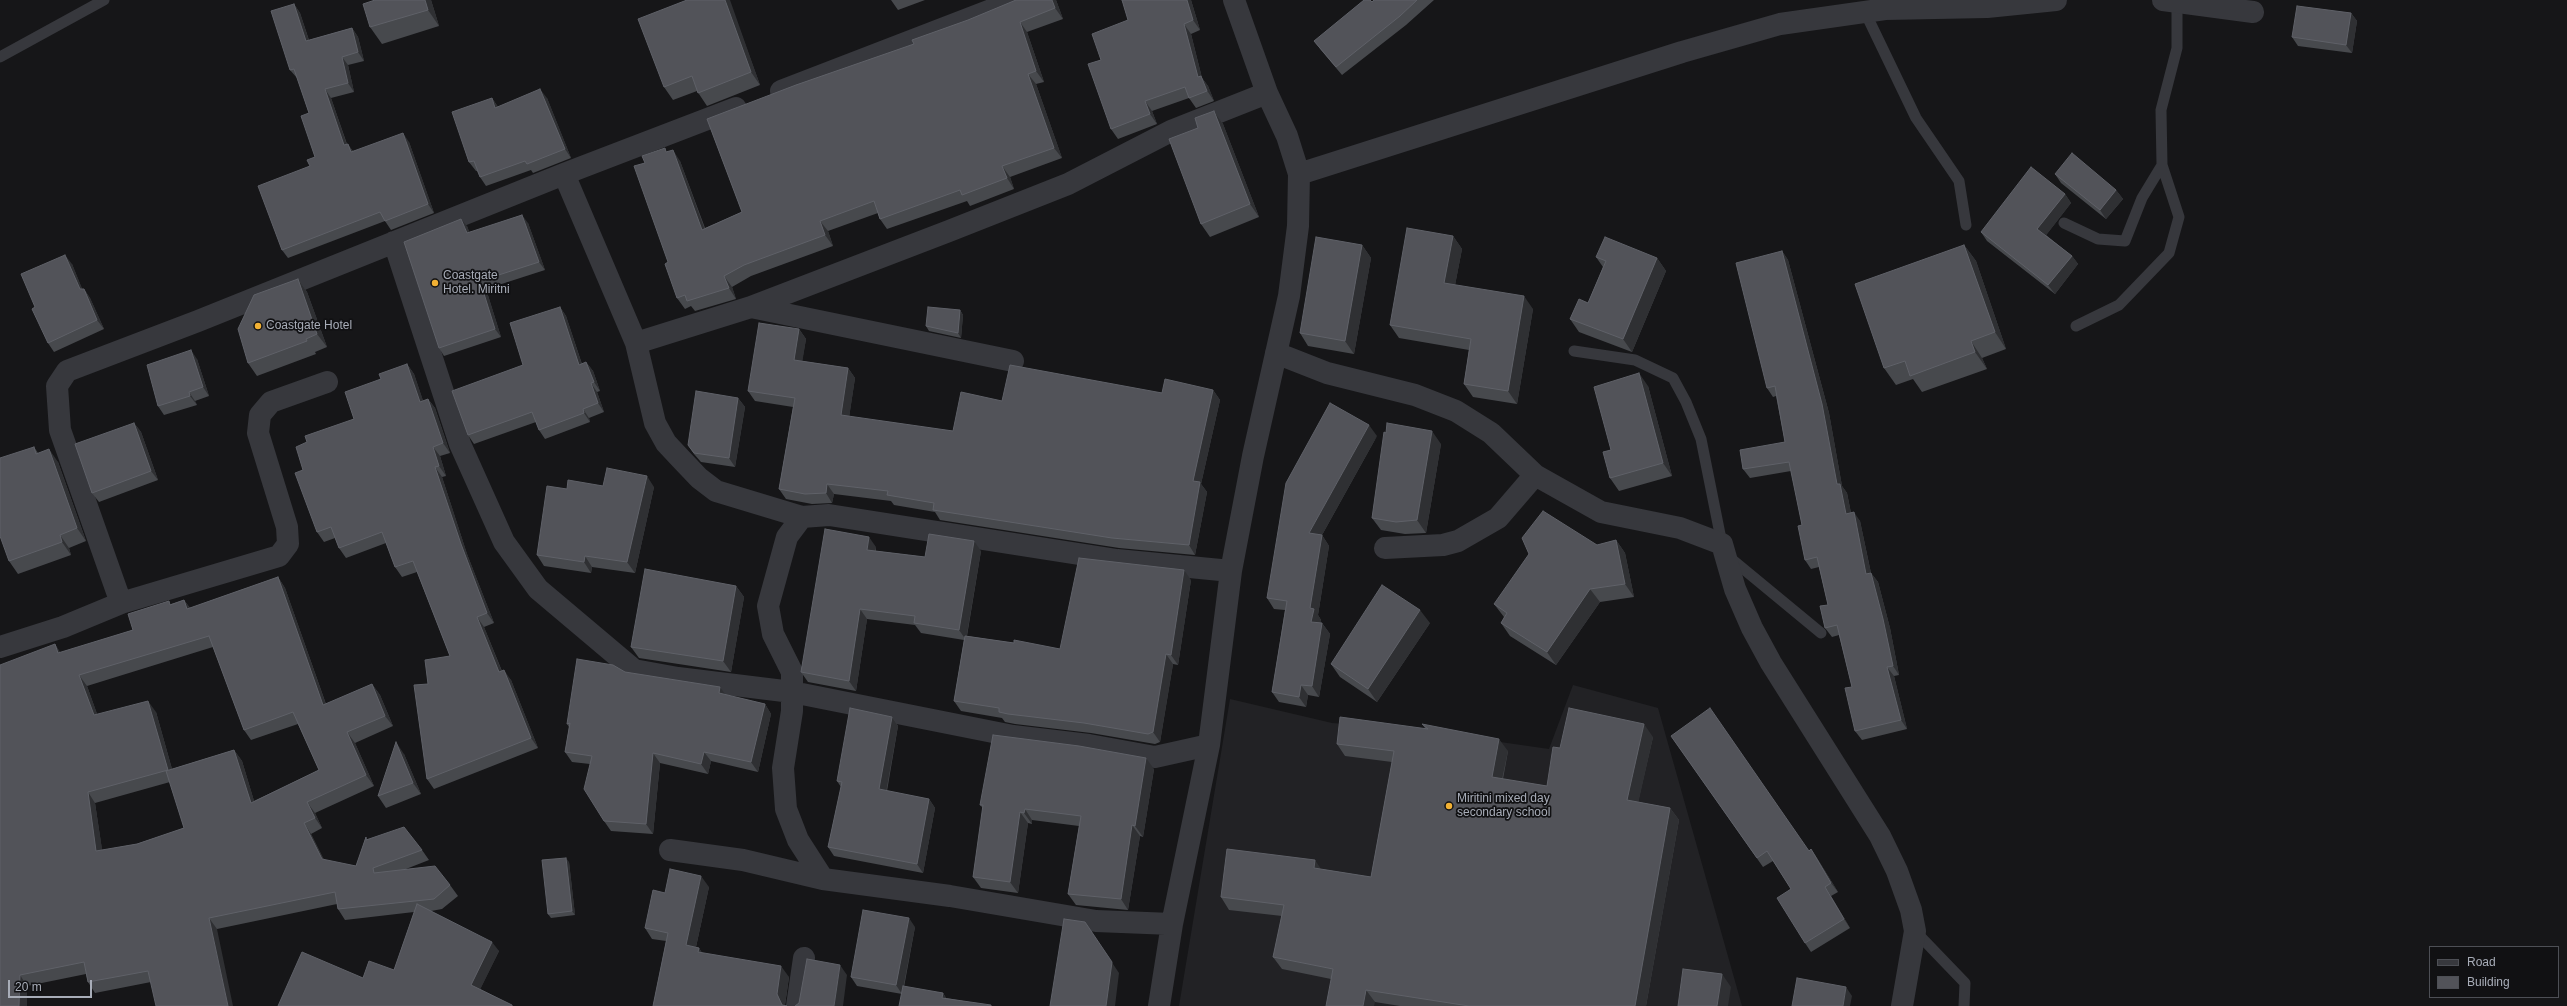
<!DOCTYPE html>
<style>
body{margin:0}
#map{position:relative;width:2567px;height:1006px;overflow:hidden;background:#161618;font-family:Arial,sans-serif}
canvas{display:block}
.legend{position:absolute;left:2429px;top:946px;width:130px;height:52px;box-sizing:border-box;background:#111113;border:1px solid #4d4f55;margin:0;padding:5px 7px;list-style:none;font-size:12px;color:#a8adb8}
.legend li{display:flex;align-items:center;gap:8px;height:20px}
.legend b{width:20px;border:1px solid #4d4f55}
.scale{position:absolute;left:8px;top:980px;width:84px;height:18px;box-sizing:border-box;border:2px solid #a8adb8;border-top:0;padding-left:5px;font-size:12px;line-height:14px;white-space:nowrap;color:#a8adb8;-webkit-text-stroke:3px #111113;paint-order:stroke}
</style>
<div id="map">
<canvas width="2567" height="1006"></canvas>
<ul class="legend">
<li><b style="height:5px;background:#37383d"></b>Road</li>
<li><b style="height:11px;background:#525359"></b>Building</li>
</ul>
<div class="scale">20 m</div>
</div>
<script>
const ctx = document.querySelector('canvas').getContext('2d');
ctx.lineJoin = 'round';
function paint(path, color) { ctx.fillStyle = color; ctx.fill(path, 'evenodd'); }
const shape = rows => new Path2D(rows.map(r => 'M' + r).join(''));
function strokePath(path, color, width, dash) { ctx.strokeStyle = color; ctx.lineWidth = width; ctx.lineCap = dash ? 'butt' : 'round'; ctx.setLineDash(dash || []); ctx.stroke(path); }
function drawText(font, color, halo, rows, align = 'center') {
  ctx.font = font + ' Arial,sans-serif'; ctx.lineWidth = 3.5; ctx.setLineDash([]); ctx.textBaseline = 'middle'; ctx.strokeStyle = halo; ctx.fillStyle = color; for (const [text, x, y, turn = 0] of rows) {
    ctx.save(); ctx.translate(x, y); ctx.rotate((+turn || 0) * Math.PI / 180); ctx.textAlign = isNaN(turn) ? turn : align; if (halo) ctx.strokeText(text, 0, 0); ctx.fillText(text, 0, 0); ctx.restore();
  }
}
paint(shape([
 [1573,685,1658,708,1742,1006,1179,1006,1230,699,1332,723,1403,728,1549,749]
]), '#222225');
strokePath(shape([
 [1865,12,1916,118,1959,181,1966,225],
 [0,57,104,0],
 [2064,223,2098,239,2125,241,2142,198,2162,165],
 [2076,326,2119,305,2169,253,2179,217,2162,165,2161,110,2177,48,2177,2],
 [1574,351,1635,360,1673,378,1686,402,1701,439,1722,544],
 [1729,557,1821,633],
 [1915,931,1965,983,1964,1006]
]), '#37383d', 11);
strokePath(shape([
 [2163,0,2253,12],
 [781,91,1017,0],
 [564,174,636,343,655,423,666,443,680,458,699,478,716,491,802,517,829,515,1117,560,1231,571],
 [1299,174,1682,52,1780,24,1885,9,1987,7,2056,0],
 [394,242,460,444,504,542,538,589,634,670,678,678,792,692,1013,736,1089,745,1155,757,1209,745],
 [751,307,1013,361],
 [636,343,751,307,949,231,1068,184,1171,131,1267,93],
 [1276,353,1327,373,1415,395,1456,411,1491,433,1535,475,1601,512,1680,528,1722,544,1735,589,1752,628,1771,663,1880,836,1897,871,1911,910,1915,931,1902,1006],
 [802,517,787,537,768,606,773,634,792,672,792,711,783,768,786,809,798,840,823,879],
 [1385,548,1443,545,1458,541,1498,518,1535,475],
 [121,603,279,556,288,544,287,527,258,433,260,415,271,402,327,382],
 [0,647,63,627,121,603,60,430,57,386,67,371,198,321,564,174,736,108],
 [670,850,743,860,823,879,950,896,1096,921,1172,924],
 [797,1006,804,958],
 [1159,1006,1172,924,1209,745,1231,571,1253,456,1289,296,1298,226,1299,174,1287,136,1267,93,1234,0]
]), '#37383d', 22);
paint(shape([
 [431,0,439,26,382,44,370,27],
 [729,0,760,85,707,106,697,91,673,100,664,87],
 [891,0,925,0,898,10],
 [1056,0,1063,19,1027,32,1044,82,1036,84,1062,158,1010,177,1014,189,970,206,967,201,887,229,880,219,878,213,828,231,833,246,751,276,732,287,736,299,695,311,691,306,685,309,677,298,668,262,667,152,680,161,705,228,742,212,707,119],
 [1122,0,1191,0,1200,30,1191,34,1202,78,1208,86,1214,101,1196,108,1189,98,1152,111,1157,124,1118,139,1111,129,1128,20],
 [1374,0,1434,0,1406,25,1342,75,1321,50,1314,41],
 [294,4,300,13,309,40,352,28,358,37,364,61,348,65,354,92,331,98,347,144,353,151,409,142,434,213,391,230,385,221,288,258,282,250,310,166,315,157,309,113,297,78,290,70],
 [2351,13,2357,21,2352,53,2298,46,2292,37],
 [492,98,498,107,547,98,571,158,533,173,531,170,486,186,480,177,477,171,476,171,469,162],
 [1214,111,1223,124,1259,217,1210,237,1201,224,1198,128],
 [2055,174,2116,190,2123,199,2106,219,2061,183],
 [2065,194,2071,203,2046,235,2072,256,2078,264,2055,294,1987,241,1981,232],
 [528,223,545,270,486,289,501,337,444,356,439,348,467,226,469,232],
 [1453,236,1462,249,1455,285,1533,309,1517,404,1473,397,1464,384,1469,350,1399,338,1390,325],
 [1362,245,1371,258,1354,354,1308,346,1300,333],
 [1964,245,1976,261,2006,349,1982,358,1987,369,1922,392,1913,379,1896,385,1884,368],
 [1782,251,1788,260,1829,413,1842,486,1847,493,1851,513,1860,521,1871,573,1878,582,1890,628,1899,675,1894,676,1907,729,1862,740,1855,731,1852,687,1839,635,1832,637,1825,628,1828,605,1819,567,1811,569,1805,560,1802,525,1791,471,1750,478,1743,469,1785,442,1776,396,1773,397,1767,388],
 [1596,257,1657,258,1666,271,1632,352,1579,332,1570,319,1588,303,1603,267],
 [72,264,82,289,84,289,90,298,104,329,54,352,48,343,35,307],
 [298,279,307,292,327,347,315,352,316,354,257,376,248,363],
 [560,307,566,316,582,364,586,362,593,371,600,391,597,392,604,412,589,418,590,422,545,439,539,430,536,422,474,444,468,435,523,365],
 [960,310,963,315,961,338,929,331,926,326],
 [799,329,806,339,802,361,848,368,855,378,849,417,953,431,1002,401,1213,390,1220,400,1201,484,1207,492,1195,555,1119,548,940,520,935,512,894,505,891,501,834,494,832,503,812,504,786,499,779,489,793,407,755,401,748,391],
 [197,359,209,396,195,401,197,405,164,415,158,406],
 [407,364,414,374,423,401,428,399,435,408,450,453,440,456,446,476,442,477,467,554,494,623,484,627,502,671,511,680,538,748,434,789,427,779,428,684,450,656,417,572,402,577,395,567,386,543,346,558,339,548,335,538,324,542,317,532,303,470,307,442,354,419,381,379],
 [1648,386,1672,476,1619,491,1610,478,1611,450],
 [738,398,745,407,735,467,701,462,694,454,688,445],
 [134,423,141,432,158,480,99,502,92,493],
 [1386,433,1441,444,1426,533,1405,534,1381,530,1372,518],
 [1377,436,1322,535,1329,546,1318,615,1321,620,1320,623,1322,623,1330,634,1319,697,1308,695,1306,707,1279,702,1272,692,1285,610,1274,609,1267,598],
 [34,447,38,453,58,462,86,541,69,548,71,555,18,574,9,561],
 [603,486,654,487,635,573,592,567,591,573,544,566,537,555,567,489],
 [1616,540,1625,553,1634,597,1600,602,1556,665,1510,636,1501,623,1504,617,1494,604,1597,545],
 [876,547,876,551,925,557,981,551,967,636,1014,643,1060,649,1191,580,1178,665,1173,664,1160,742,1155,744,1091,733,1015,724,1005,722,1002,718,961,711,954,701,964,640,921,633,915,625,867,619,856,691,808,682,801,672],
 [278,577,285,588,326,704,372,684,380,695,393,726,355,743,374,786,315,813,322,828,311,834,324,860,356,866,366,837,367,839,422,850,429,860,406,869,450,885,458,896,442,909,431,911,499,951,480,989,513,1006,278,1006,363,978,394,970,414,912,345,920,338,909,337,904,217,929,151,982,95,993,88,982,86,974,27,986,27,1006,0,1006,55,644,60,653,133,630,171,604,184,600,190,608],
 [213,647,244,730,251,740,298,724,319,770,254,801,242,761,234,750,172,769,156,712,97,714,87,686],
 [170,782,184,828,137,844,102,850,95,803],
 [736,586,744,597,731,672,639,658,631,647],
 [1430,623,1377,702,1340,677,1331,664],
 [625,672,765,704,771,714,758,772,711,761,708,774,660,763,653,834,611,831,604,821,590,764,572,762,565,752,569,727,567,724],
 [892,717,898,726,887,791,929,799,935,808,923,873,834,856,828,847,841,787,837,781],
 [1422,724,1508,751,1503,779,1547,786,1560,748,1653,737,1638,802,1670,808,1679,820,1646,1006,1400,1006,1375,1002,1331,979,1282,969,1273,957,1282,916,1229,910,1221,897,1321,869,1371,877,1392,762,1345,756,1337,744,1425,728],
 [1671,736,1809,851,1811,849,1817,858,1838,892,1831,896,1850,928,1811,952,1805,943,1791,889,1773,861,1763,867],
 [404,754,421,794,386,808,378,796],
 [1154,769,1143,837,1140,836,1128,910,1076,905,1068,894,1079,826,1032,820,1032,824,1028,823,1018,893,981,888,973,877,983,808,980,805],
 [569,862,575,915,551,918,548,914],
 [709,887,696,947,699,948,702,953,789,977,785,1005,785,1006,653,1006,666,941,652,939,645,928,665,893],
 [915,927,904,987,943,993,946,998,992,1006,899,1006,902,994,857,986,851,977]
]), '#47494d');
paint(shape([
 [425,0,431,0,439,26,428,10],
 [725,0,730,0,760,85,751,72],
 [1052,0,1056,0,1063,19,1055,8],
 [1187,0,1191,0,1200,30,1193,20],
 [294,4,300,13,312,50,306,41],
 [2351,13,2357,21,2352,53,2346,45],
 [1020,22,1027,32,1044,82,1036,71],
 [1184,24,1191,34,1202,78,1208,86,1214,101,1198,77],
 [352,28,358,37,364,61,358,52],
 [342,57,348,65,354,92,348,83],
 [1028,74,1036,84,1062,158,1054,148],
 [325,89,331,98,350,154,344,145],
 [540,89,547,98,571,158,565,149],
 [492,98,498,107,495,108],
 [1145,101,1152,111,1157,124,1150,114],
 [1214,111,1223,124,1259,217,1250,204],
 [403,133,409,142,434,213,428,204],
 [348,144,354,153,351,152],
 [673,150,680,161,709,241,702,230],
 [1002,166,1010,177,1014,189,1007,178],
 [2116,190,2123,199,2106,219,2100,210],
 [2065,194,2071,203,2044,238,2037,229],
 [522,215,528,223,545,270,539,262],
 [461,219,467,226,473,241,467,233],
 [820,221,828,231,833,246,825,235],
 [1453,236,1462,249,1453,296,1444,283],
 [1362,245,1371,258,1354,354,1345,341],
 [1964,245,1976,261,2006,349,1995,332],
 [1782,251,1788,260,1829,413,1842,486,1847,493,1853,523,1846,514,1837,484],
 [65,255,72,264,86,298,80,289],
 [2072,256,2078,264,2055,294,2048,285],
 [1657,258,1666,271,1632,352,1623,339],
 [724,276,732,287,736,299,729,288],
 [298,279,307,292,327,347,317,334],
 [480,281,486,289,501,337,495,329],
 [84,289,90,298,104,329,97,320],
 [1524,296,1533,309,1517,404,1508,391],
 [560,307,566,316,585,374,579,365],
 [960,310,963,315,961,338,958,333],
 [799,329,806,339,801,370,794,360],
 [1971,341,1982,358,1987,369,1975,352],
 [191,350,197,359,209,396,203,387],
 [586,362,593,371,600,391,594,382],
 [407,364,414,374,427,412,420,402],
 [848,368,855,378,848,425,841,415],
 [1639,373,1648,386,1672,476,1663,463],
 [591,383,597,392,604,412,598,403],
 [1213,390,1220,400,1201,484,1207,492,1195,555,1189,545,1193,481],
 [189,392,195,401,197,405,190,396],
 [738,398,745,407,735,467,729,458],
 [428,399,435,408,450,453,443,443],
 [583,409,589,418,590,422,584,413],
 [134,423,141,432,158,480,151,471],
 [1369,425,1377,436,1317,544,1309,533],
 [1432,431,1441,444,1426,533,1417,520],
 [433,447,440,456,446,476,439,466],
 [49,449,58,462,86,541,77,528],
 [435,467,442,477,467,554,494,623,487,613,461,544],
 [647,476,654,487,635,573,627,562],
 [827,484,834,494,832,503,826,493],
 [1854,512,1860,521,1873,583,1866,574],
 [60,535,69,548,71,555,62,542],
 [1322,535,1329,546,1318,615,1321,620,1319,632,1311,622,1310,608],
 [869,537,876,547,874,560,867,550],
 [1616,540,1625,553,1634,597,1625,584],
 [974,541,981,551,966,640,959,630],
 [585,556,592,567,591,573,584,562],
 [1184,570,1191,580,1178,665,1171,655],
 [1871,573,1878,582,1890,628,1899,675,1893,666],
 [278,577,285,588,330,716,323,705],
 [736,586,744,597,731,672,723,661],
 [1590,589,1600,602,1556,665,1547,652],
 [184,600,192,611,187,609],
 [860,609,867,619,856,691,849,681],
 [1420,610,1430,623,1377,702,1368,689],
 [477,617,484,627,506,682,499,672],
 [1322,623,1330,634,1319,697,1312,686],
 [55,644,62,655,58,653],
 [1166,654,1173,664,1160,742,1153,732],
 [1887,667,1894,676,1907,729,1901,720],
 [504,670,511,680,538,748,531,738],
 [79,675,87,686,101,725,94,715],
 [372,684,380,695,393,726,385,716],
 [1301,685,1308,695,1306,707,1299,697],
 [720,687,727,697,719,693],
 [148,701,156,712,175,780,168,770],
 [765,704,771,714,758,772,751,762],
 [892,717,898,726,885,798,879,789],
 [1644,724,1653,737,1636,813,1627,800],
 [347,732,355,743,374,786,366,775],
 [1499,739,1508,751,1500,789,1492,777],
 [396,742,404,754,421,794,413,783],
 [234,750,242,761,258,814,251,803],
 [704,752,711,761,708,774,701,764],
 [653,753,660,763,653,834,646,824],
 [1146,758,1154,769,1143,837,1135,826],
 [88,792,95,803,104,862,96,851],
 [929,799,935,808,923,873,917,864],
 [307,802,315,813,322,828,315,818],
 [1670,808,1679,820,1646,1006,1635,1006],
 [1025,809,1032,820,1032,824,1024,813],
 [1020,812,1028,823,1018,893,1010,882],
 [304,823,311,834,329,870,322,859],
 [1132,825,1140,836,1128,910,1121,899],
 [1811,849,1817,858,1838,892,1831,883],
 [566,858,569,862,575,915,572,911],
 [1315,860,1323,872,1314,868],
 [701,876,709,887,694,956,686,945],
 [1825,887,1831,896,1850,928,1844,919],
 [209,918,217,929,233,1006,228,1006],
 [909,918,915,927,902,994,896,985],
 [1085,922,1119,973,1115,1006,1106,1006],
 [492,942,499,951,478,994,471,985],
 [699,948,706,959,698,952],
 [840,965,847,975,843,1006,834,1006],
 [781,966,789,977,785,1005,785,1006,783,1006,777,994],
 [1722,974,1731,987,1728,1006,1717,1006],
 [20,975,27,986,27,1006,19,1006],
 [1846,987,1852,996,1850,1006,1843,1006],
 [1366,990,1375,1002,1374,1006,1363,1006],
 [943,993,950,1004,942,998]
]), '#2f3033');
const building = shape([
 [375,0,425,0,428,10,370,27,363,4,375,0],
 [687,0,725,0,751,72,698,93,692,76,664,87,638,19,687,0],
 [1016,0,1052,0,1055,8,1020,22,1036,71,1028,74,1054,148,1002,166,1007,178,962,195,960,190,880,219,874,201,820,221,825,235,744,265,724,276,729,288,687,301,685,295,677,298,665,264,668,262,634,166,645,163,642,156,665,148,666,152,673,150,702,230,742,212,707,119,796,85,914,44,912,40,968,20,1016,0],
 [1122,0,1187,0,1193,20,1184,24,1198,77,1201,76,1207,91,1189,98,1185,87,1145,101,1150,114,1111,129,1088,64,1101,60,1092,34,1128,20,1122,0],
 [1364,0,1370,0,1372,2,1374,0,1417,0,1400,16,1336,67,1314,41,1364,0],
 [294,4,306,41,352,28,358,52,342,57,348,83,325,89,344,145,348,144,351,152,403,133,428,204,385,221,380,212,282,250,258,186,310,166,307,160,315,157,301,116,309,113,294,69,290,70,271,11,294,4],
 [2297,6,2351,13,2346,45,2292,37,2297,6],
 [540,89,565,149,527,164,525,161,480,177,474,161,469,162,452,112,492,98,495,108,540,89],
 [1214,111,1250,204,1201,224,1169,139,1198,128,1195,118,1214,111],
 [2072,153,2116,190,2100,210,2055,174,2072,153],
 [2031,167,2065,194,2037,229,2072,256,2048,285,1981,232,2031,167],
 [522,215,539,262,480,281,495,329,439,348,404,242,461,219,467,233,522,215],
 [1407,228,1453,236,1444,283,1524,296,1508,391,1464,384,1471,339,1390,325,1407,228],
 [1316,237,1362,245,1345,341,1300,333,1316,237],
 [1605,237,1657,258,1623,339,1570,319,1579,299,1588,303,1606,261,1596,257,1605,237],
 [1964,245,1995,332,1971,341,1975,352,1910,376,1905,361,1884,368,1855,284,1964,245],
 [1782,251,1822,404,1837,484,1840,484,1846,514,1854,512,1866,574,1871,573,1883,619,1893,666,1887,667,1901,720,1855,731,1845,688,1852,687,1837,625,1825,628,1820,606,1828,605,1817,557,1805,560,1798,526,1802,525,1789,462,1743,469,1740,450,1785,442,1775,386,1767,388,1736,263,1782,251],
 [65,255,80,289,84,289,97,320,48,343,32,309,35,307,21,274,65,255],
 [298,279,317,334,306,339,307,341,248,363,238,329,254,295,298,279],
 [560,307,579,365,586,362,594,382,591,383,598,403,583,409,584,413,539,430,532,412,468,435,452,391,523,365,510,323,560,307],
 [928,307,960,310,958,333,926,326,928,307],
 [759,323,799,329,794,360,848,368,841,415,953,431,961,392,1002,401,1010,365,1162,393,1165,379,1213,390,1193,481,1200,482,1189,545,1112,538,933,510,934,503,887,495,888,491,827,484,826,493,805,494,779,489,795,398,748,391,759,323],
 [191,350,203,387,189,392,190,396,158,406,147,365,191,350],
 [407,364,420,402,428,399,443,443,433,447,439,466,435,467,461,544,487,613,477,617,499,672,504,670,531,738,427,779,414,685,428,684,425,660,450,656,413,561,395,567,382,532,339,548,331,527,317,532,295,473,303,470,296,447,307,442,305,436,354,419,345,392,381,379,379,374,407,364],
 [1639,373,1663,463,1610,478,1603,452,1611,450,1594,387,1639,373],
 [696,391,738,398,729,458,694,453,688,445,696,391],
 [1330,403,1369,425,1309,533,1322,535,1310,608,1314,609,1311,622,1322,623,1312,686,1301,685,1299,697,1272,692,1287,601,1267,598,1286,483,1330,403],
 [134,423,151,471,92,493,75,444,134,423],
 [1387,423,1432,431,1417,520,1396,522,1372,518,1384,432,1386,433,1387,423],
 [34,447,36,454,49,449,77,528,60,535,62,542,9,561,0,536,0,458,34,447],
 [607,468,647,476,627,562,585,556,584,562,537,555,547,486,567,489,568,480,603,486,607,468],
 [1543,511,1597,545,1616,540,1625,584,1590,589,1547,652,1501,623,1507,613,1494,604,1529,554,1522,538,1543,511],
 [825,529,869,537,867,550,925,557,929,534,974,541,959,630,914,623,915,616,860,609,849,681,801,672,825,529],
 [1079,558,1184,570,1171,655,1166,654,1153,732,1148,734,1084,723,1008,714,999,712,999,708,954,701,965,636,1014,643,1014,640,1060,649,1079,558],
 [645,569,736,586,723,661,631,647,645,569],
 [278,577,323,705,372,684,385,716,347,732,366,775,307,802,315,818,304,823,322,859,356,866,366,837,366,840,404,827,422,850,373,868,374,873,435,866,450,885,434,899,338,909,335,892,209,918,228,1006,156,1006,148,971,88,982,84,962,20,975,19,1006,0,1006,0,665,55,644,58,653,133,630,128,614,169,601,170,605,184,600,187,609,278,577],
 [209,636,244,730,293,712,319,770,251,803,234,750,166,771,184,828,137,844,96,851,88,792,168,770,148,701,94,715,79,675,209,636],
 [1382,585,1420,610,1368,689,1331,664,1382,585],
 [577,659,613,665,625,672,720,687,719,693,765,704,751,762,704,752,701,764,653,753,646,824,604,821,584,789,592,756,565,752,570,723,567,724,577,659],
 [850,708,892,717,879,789,929,799,917,864,828,847,842,782,837,781,850,708],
 [1569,708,1644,724,1627,800,1670,808,1635,1006,1469,1006,1366,990,1363,1006,1326,1006,1333,969,1273,957,1284,905,1221,897,1227,849,1315,860,1314,868,1371,877,1394,751,1337,744,1340,717,1428,729,1422,724,1499,739,1492,777,1547,786,1553,747,1560,748,1569,708],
 [1710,708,1809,851,1811,849,1831,883,1825,887,1844,919,1805,943,1777,898,1791,889,1767,851,1757,858,1671,736,1710,708],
 [993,735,1079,746,1146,758,1135,826,1132,825,1121,899,1068,894,1081,816,1025,809,1024,813,1020,812,1010,882,973,877,983,805,980,805,993,735],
 [396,742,413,783,378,796,396,742],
 [566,858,572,911,548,914,542,860,566,858],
 [670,869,701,876,686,945,699,948,698,952,781,966,777,994,782,1005,787,1006,653,1006,668,933,645,928,653,890,665,893,670,869],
 [417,904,492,942,471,985,512,1005,512,1006,278,1006,302,952,363,978,369,961,394,970,417,904],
 [863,910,909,918,896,985,851,977,863,910],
 [1064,919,1085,922,1112,962,1106,1006,1050,1006,1064,919],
 [807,959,840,965,834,1006,795,1006,799,1003,807,959],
 [1683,969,1722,974,1717,1006,1678,1006,1683,969],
 [1797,978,1846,987,1843,1006,1792,1006,1797,978],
 [903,986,943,993,942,998,991,1005,991,1006,899,1006,903,986]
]);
paint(building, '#525359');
strokePath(building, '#5f6168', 1);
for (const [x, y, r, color] of [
 [435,283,4,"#f2b134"],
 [258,326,4,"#f2b134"],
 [1449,806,4,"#f2b134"]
]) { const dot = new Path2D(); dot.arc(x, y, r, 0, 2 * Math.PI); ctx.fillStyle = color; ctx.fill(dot); strokePath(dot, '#111113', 1.5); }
drawText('12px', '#a8adb8', '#111113', [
 ["Coastgate",443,276],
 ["Hotel. Miritni",443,290],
 ["Coastgate Hotel",266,326],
 ["Miritini mixed day",1457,799],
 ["secondary school",1457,813]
], 'left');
</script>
